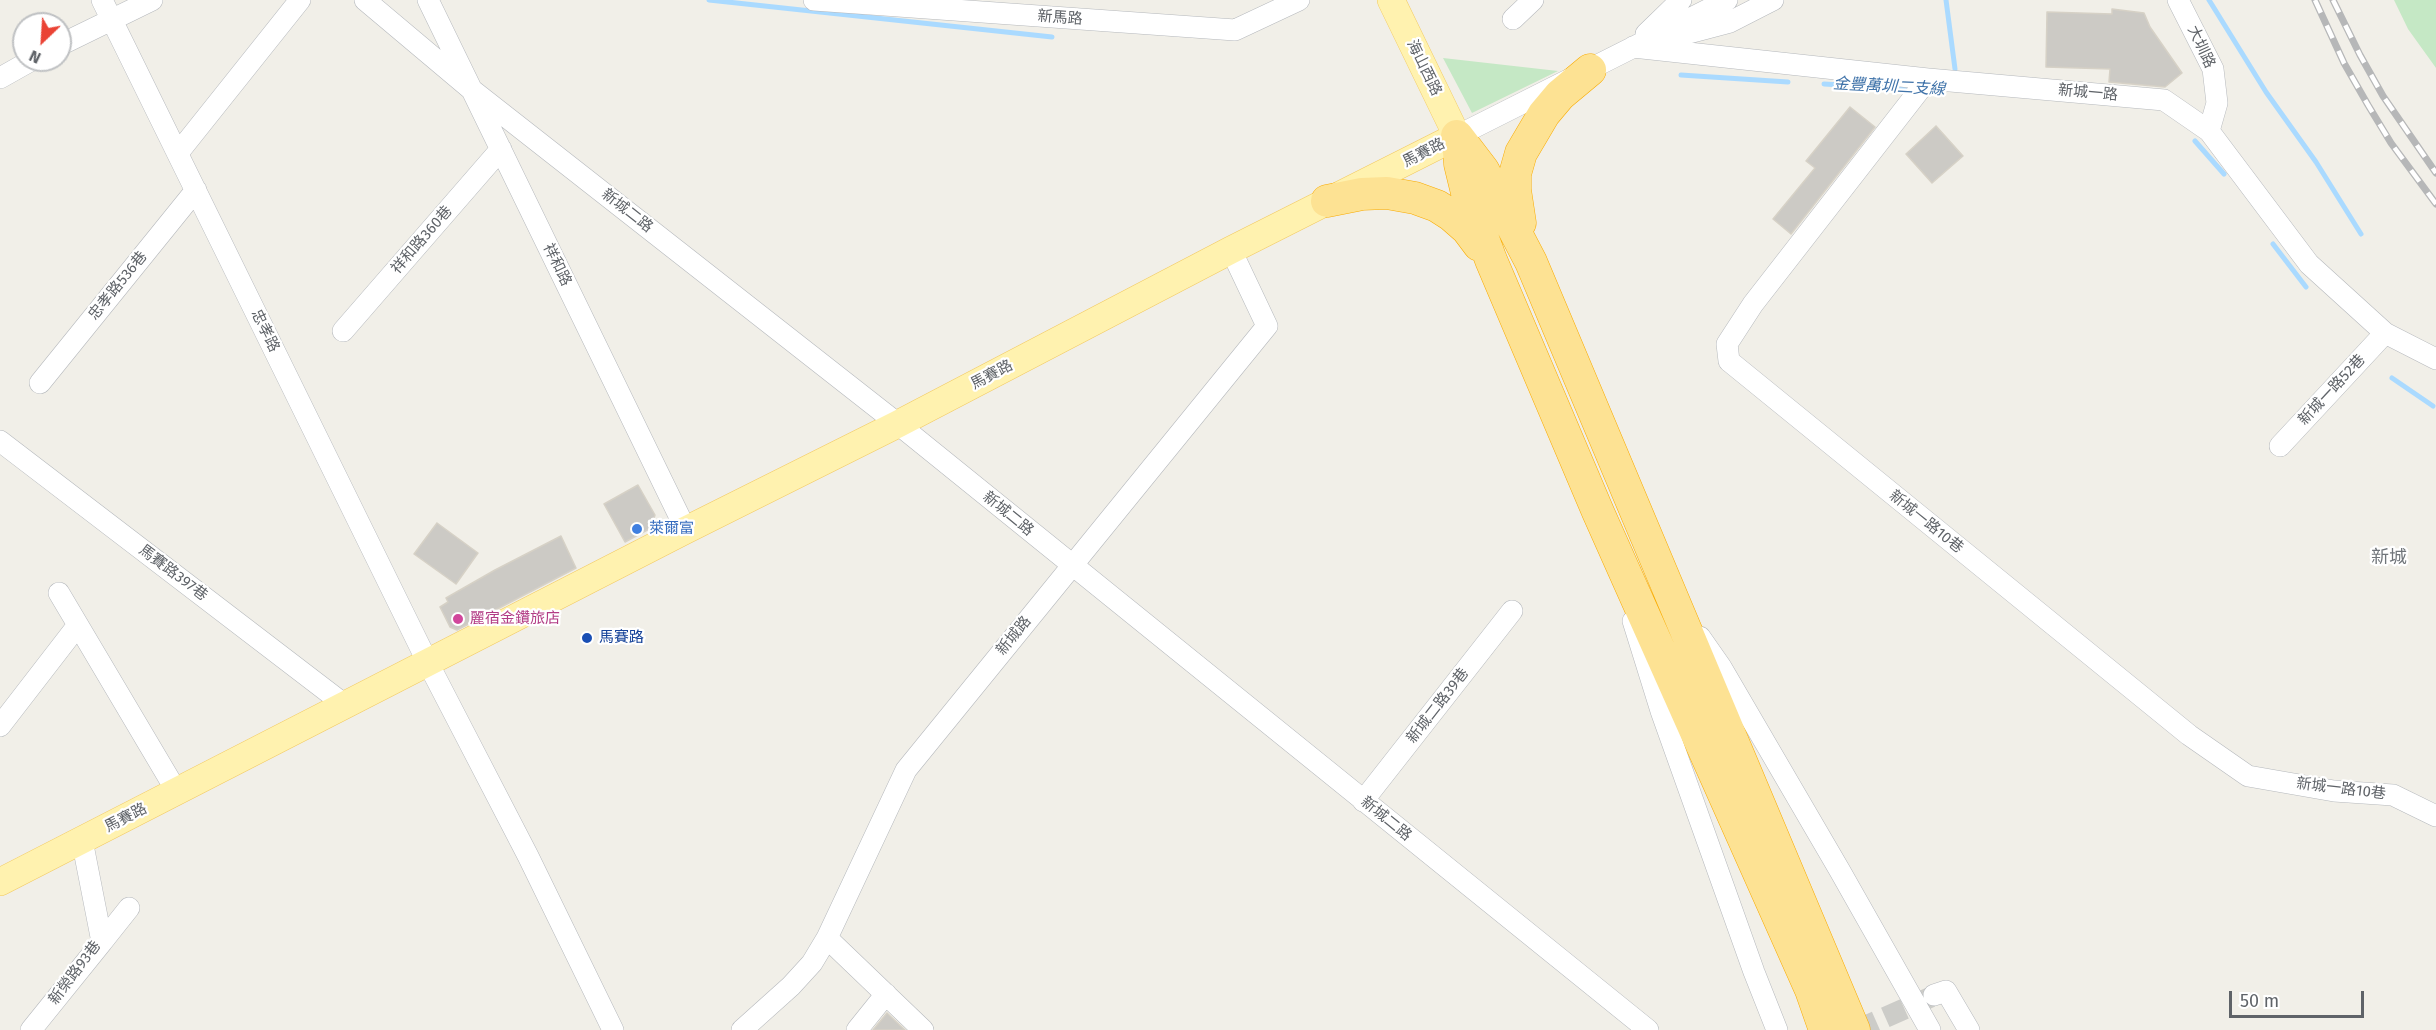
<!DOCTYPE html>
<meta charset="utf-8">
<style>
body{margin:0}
#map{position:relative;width:2436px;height:1030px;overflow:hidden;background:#f1efe8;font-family:"Fira Sans",sans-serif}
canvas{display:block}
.north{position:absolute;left:12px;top:12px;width:60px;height:60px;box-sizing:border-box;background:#fff;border:2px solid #bfc1c3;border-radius:50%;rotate:205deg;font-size:16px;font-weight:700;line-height:24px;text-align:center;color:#5f6368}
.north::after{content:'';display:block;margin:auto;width:21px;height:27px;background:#ea4335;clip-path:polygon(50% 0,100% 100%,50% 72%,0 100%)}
.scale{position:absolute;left:2229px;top:991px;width:135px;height:27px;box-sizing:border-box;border:3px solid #5f6368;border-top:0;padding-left:8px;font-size:18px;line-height:21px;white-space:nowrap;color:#5f6368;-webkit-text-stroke:4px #fff;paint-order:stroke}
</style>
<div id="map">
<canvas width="2436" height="1030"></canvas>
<div class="north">N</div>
<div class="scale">50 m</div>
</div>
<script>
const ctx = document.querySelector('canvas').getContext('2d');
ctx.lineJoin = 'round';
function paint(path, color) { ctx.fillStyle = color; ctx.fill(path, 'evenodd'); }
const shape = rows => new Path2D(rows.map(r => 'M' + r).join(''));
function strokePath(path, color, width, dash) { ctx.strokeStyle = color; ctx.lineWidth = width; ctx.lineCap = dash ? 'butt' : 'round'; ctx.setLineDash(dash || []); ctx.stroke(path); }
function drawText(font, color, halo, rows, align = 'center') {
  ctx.font = font + ' "Fira Sans","Noto Sans TC",sans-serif'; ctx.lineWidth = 4.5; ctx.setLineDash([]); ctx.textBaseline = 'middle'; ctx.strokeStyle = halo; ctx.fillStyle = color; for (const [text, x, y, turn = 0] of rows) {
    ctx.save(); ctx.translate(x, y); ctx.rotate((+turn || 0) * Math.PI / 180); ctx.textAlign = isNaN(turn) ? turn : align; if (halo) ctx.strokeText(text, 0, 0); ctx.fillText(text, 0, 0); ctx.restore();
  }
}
paint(shape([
 [2394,0,2436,0,2436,68,2408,29],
 [1443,58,1558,71,1472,113]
]), '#c5e8c5');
strokePath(shape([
 [709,0,1052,37],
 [1946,0,1955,69],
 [2209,0,2266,92,2316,162,2361,234],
 [1681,75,1788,82],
 [1824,84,1912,89],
 [2195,141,2224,174],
 [2273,244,2306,287],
 [2392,378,2433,406]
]), '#aadaff', 5);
const building = shape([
 [2112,9,2144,13,2150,27,2182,73,2165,87,2109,82,2110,69,2046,67,2047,12,2112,14,2112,9],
 [1850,107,1875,127,1791,234,1773,219,1815,168,1806,161,1850,107],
 [1936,126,1963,156,1932,183,1906,154,1936,126],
 [638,485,655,515,651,528,625,542,604,504,638,485],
 [437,523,478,553,456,584,414,554,437,523],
 [561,536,576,568,457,630,450,627,440,607,448,602,446,598,495,570,561,536],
 [887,1013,905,1030,873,1030,887,1013]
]);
paint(building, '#cccac5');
strokePath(building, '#d6d1c6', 1.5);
strokePath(shape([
 [1857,1030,1931,997]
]), '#ccccc8', 21, [21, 10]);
const minor = shape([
 [102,0,428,663,528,856,613,1030],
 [365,0,472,90,898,424,1648,1030],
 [428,0,686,530],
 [814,0,1235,30,1299,0],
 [2178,0,2213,69,2217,103,2209,131],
 [1513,19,1533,0],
 [1646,34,1681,0],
 [1677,36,1730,22,1773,0],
 [60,45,152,0],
 [1633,47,1928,79,2164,100,2209,131,2309,264,2385,333,2436,359],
 [0,78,32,60],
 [1928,79,1753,304,1727,344,1729,361,2189,735,2248,776,2334,791,2393,795,2436,816],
 [1457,136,1727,0],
 [178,153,300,0],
 [343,331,501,149],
 [40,383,196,190],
 [0,441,345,705],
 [2280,446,2385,333],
 [59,593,177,792],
 [1633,621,1661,711,1754,972,1777,1030],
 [1700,637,1721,667,1840,871,1930,1030],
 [0,726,78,625],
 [1363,801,1512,611],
 [827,938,923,1030],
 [102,942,129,908],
 [1934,995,1946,991,1969,1030],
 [31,1030,102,942,82,840],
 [742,1030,791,986,812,963,827,938,906,770,1267,326,1231,250],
 [857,1030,886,994]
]);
const major = shape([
 [0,882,686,530,898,424,1231,250,1457,136,1391,0]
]);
const highway = shape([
 [1457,136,1483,170,1531,262,1854,1030],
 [1458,140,1460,164,1469,201,1491,260,1598,512,1811,990,1825,1030],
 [1327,201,1362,194,1387,193,1415,198,1437,206,1451,215,1467,229,1479,245],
 [1520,223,1515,190,1515,174,1521,153,1544,114,1560,95,1590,70]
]);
strokePath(minor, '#b5b8bc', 22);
strokePath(major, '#f2c960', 28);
strokePath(highway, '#f9ab00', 33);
strokePath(minor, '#fff', 21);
strokePath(major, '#fff2af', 27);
strokePath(highway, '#fde293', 32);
const rail = shape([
 [2315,0,2344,63,2368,105,2391,143,2436,204],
 [2333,0,2360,55,2383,96,2436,173]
]);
strokePath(rail, '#b6b7b8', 7);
strokePath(rail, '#fff', 4.5, [14]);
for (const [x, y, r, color] of [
 [637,529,6,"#3f7fe0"],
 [458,619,6,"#d1479c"],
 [587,638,6,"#1a4fb4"]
]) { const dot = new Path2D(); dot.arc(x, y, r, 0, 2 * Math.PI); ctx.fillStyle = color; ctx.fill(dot); strokePath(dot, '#fff', 2); }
drawText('15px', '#5f6368', '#fff', [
 ["新馬路",1060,18,4],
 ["大圳路",2201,47,65],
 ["海山西路",1424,68,64],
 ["新城一路",2088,93,5],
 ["馬賽路",1424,153,-27],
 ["新城二路",627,211,38],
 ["祥和路360巷",422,240,-49],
 ["祥和路",557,265,64],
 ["忠孝路536巷",118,286,-51],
 ["忠孝路",265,331,64],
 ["馬賽路",992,375,-28],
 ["新城一路52巷",2332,390,-47],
 ["新城二路",1008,514,39],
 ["新城一路10巷",1926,522,39],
 ["馬賽路397巷",173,573,37],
 ["新城路",1014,636,-51],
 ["新城二路39巷",1438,706,-52],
 ["新城一路10巷",2341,789,7],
 ["馬賽路",126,818,-27],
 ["新城二路",1386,819,39],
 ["新榮路93巷",75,973,-53]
]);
drawText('15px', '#366cbe', '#fff', [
 ["萊爾富",649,529]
], 'left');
drawText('15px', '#b23c85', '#fff', [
 ["麗宿金鑽旅店",470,619]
], 'left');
drawText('15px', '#164399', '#fff', [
 ["馬賽路",599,638]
], 'left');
drawText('italic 16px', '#4174aa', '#fff', [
 ["金豐萬圳二支線",1889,87,3]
]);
drawText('18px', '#70757a', '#fff', [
 ["新城",2389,558]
]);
</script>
